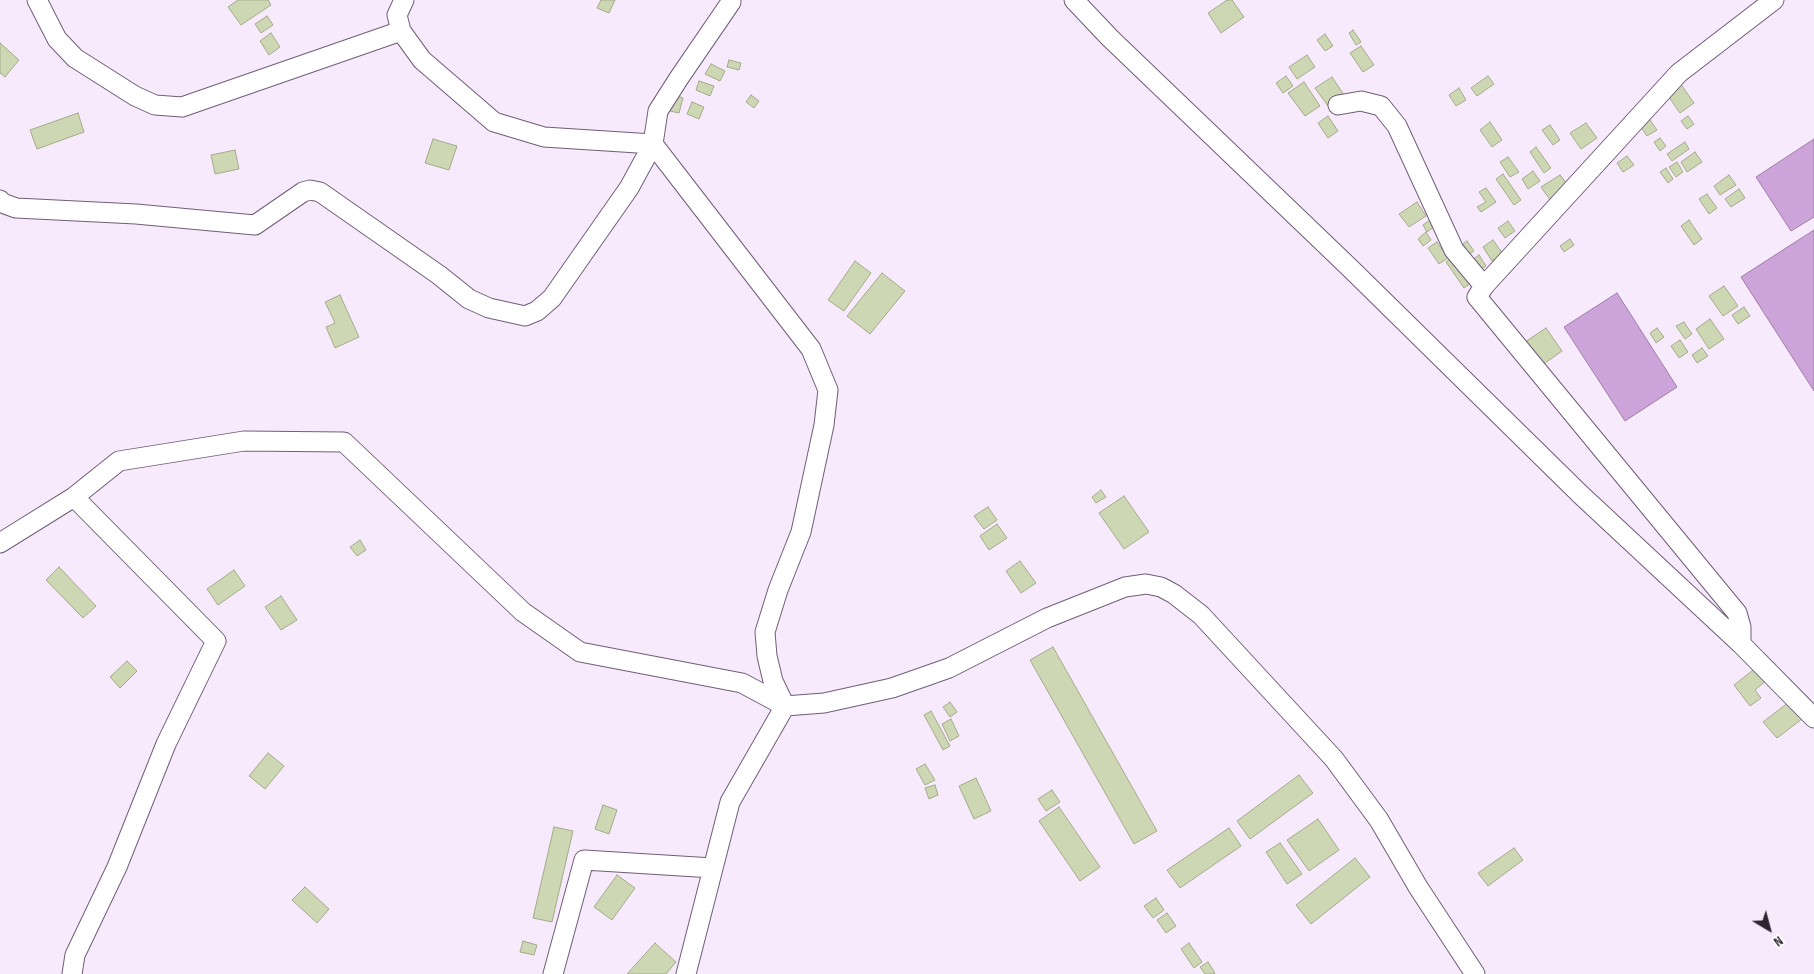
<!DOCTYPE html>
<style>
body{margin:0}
#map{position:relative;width:1814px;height:974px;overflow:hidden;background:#f8eafd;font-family:"Sofia Sans Condensed",sans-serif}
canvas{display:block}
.north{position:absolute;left:1744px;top:904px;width:50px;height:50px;-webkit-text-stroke:4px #fdfdfd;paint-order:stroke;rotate:143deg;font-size:14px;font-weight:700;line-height:20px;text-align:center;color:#2d242f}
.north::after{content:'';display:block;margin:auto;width:18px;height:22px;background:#2d242f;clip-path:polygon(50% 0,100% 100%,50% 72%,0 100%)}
</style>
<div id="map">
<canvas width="1814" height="974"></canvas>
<div class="north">N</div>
</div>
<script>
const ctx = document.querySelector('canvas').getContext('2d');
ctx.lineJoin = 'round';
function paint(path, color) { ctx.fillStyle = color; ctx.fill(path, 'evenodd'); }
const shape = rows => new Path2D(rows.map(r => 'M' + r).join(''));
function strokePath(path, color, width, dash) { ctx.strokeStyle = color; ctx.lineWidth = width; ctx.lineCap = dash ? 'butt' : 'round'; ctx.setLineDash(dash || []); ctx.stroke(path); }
const water = shape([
 [1814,139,1814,217,1791,231,1756,177,1814,139],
 [1814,230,1814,391,1741,277,1814,230],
 [1617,293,1677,387,1625,421,1564,327,1617,293]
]);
paint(water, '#cda4da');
strokePath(water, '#9d7ea7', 1);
const building = shape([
 [238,0,268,0,271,5,241,25,228,7,238,0],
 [601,0,615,0,609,13,597,8,601,0],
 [1227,0,1232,0,1244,17,1221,33,1208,13,1227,0],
 [267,16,273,25,261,33,255,24,267,16],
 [1353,30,1361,42,1356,45,1349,33,1353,30],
 [271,33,280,47,269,55,260,41,271,33],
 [1325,34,1333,46,1325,51,1317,40,1325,34],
 [0,43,19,60,5,77,0,73,0,43],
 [1361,46,1374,65,1363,72,1350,53,1361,46],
 [1307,55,1315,67,1297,79,1289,67,1307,55],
 [729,60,741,63,739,70,727,67,729,60],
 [711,64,725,71,720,81,705,74,711,64],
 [1286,76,1293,86,1283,93,1276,83,1286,76],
 [1488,76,1494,84,1477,96,1471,88,1488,76],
 [1332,77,1344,95,1328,106,1315,88,1332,77],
 [699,81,714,86,710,96,696,90,699,81],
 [1304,82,1320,106,1305,116,1288,93,1304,82],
 [1680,83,1694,103,1680,113,1666,93,1680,83],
 [1459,88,1466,100,1456,106,1449,95,1459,88],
 [675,95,683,98,679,113,670,111,675,95],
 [751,95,759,101,754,108,746,102,751,95],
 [692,102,704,107,699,119,687,114,692,102],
 [78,113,84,132,37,149,30,130,78,113],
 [1328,116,1338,131,1328,138,1318,123,1328,116],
 [1688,116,1694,124,1687,129,1681,121,1688,116],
 [1648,117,1657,130,1647,136,1638,123,1648,117],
 [1490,122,1502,140,1492,147,1480,130,1490,122],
 [1586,123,1597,138,1581,149,1570,133,1586,123],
 [1550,125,1560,140,1553,145,1542,130,1550,125],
 [1660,138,1666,146,1660,151,1654,142,1660,138],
 [433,139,457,146,449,170,425,163,433,139],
 [1685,142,1689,149,1672,161,1667,154,1685,142],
 [1536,147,1551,168,1544,173,1530,152,1536,147],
 [235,150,239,169,215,174,211,155,235,150],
 [1695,152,1702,162,1687,172,1681,162,1695,152],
 [1627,156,1634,165,1623,172,1617,163,1627,156],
 [1508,157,1519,172,1510,177,1500,162,1508,157],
 [1677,162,1683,172,1676,177,1669,167,1677,162],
 [1666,168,1673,179,1668,183,1660,172,1666,168],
 [1533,171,1540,181,1528,189,1522,179,1533,171],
 [1503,174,1521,200,1514,205,1496,179,1503,174],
 [1560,175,1570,188,1551,201,1541,187,1560,175],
 [1729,175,1736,185,1720,195,1714,186,1729,175],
 [1486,188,1496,202,1481,212,1477,207,1486,202,1479,192,1486,188],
 [1739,189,1745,198,1731,207,1725,199,1739,189],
 [1707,194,1717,208,1709,214,1699,199,1707,194],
 [1417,202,1426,216,1409,227,1399,214,1417,202],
 [1430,220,1435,226,1427,232,1423,225,1430,220],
 [1689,220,1702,239,1694,245,1681,226,1689,220],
 [1508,221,1515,231,1505,238,1498,228,1508,221],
 [1426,232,1431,240,1423,246,1418,239,1426,232],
 [1570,239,1574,245,1564,252,1560,246,1570,239],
 [1493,240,1503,254,1492,261,1483,247,1493,240],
 [1467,241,1474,251,1465,257,1459,247,1467,241],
 [1437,242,1448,258,1439,264,1428,248,1437,242],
 [1456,255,1474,281,1464,288,1446,262,1456,255],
 [1479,255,1486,266,1475,273,1468,263,1479,255],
 [855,261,871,273,844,311,828,300,855,261],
 [882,273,905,291,870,334,847,316,882,273],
 [1724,286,1738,306,1723,316,1709,296,1724,286],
 [340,295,359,337,335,348,326,327,335,323,325,302,340,295],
 [1744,307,1750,316,1738,324,1732,315,1744,307],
 [1710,319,1724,339,1709,349,1696,329,1710,319],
 [1684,322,1692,334,1685,339,1676,326,1684,322],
 [1546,328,1562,351,1541,366,1525,342,1546,328],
 [1657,328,1664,337,1656,343,1650,333,1657,328],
 [1680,340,1688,352,1679,358,1671,346,1680,340],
 [1702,348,1708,356,1697,363,1692,355,1702,348],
 [1101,490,1106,497,1096,503,1092,497,1101,490],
 [1124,496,1149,532,1124,549,1099,513,1124,496],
 [988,507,997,520,984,529,974,516,988,507],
 [997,524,1007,538,989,550,980,536,997,524],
 [360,540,366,550,357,556,350,547,360,540],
 [1020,561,1036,583,1021,593,1006,571,1020,561],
 [59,567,96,606,83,618,46,580,59,567],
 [234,570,245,586,218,605,207,589,234,570],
 [281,596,297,620,281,630,265,607,281,596],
 [1053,647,1157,831,1134,844,1030,660,1053,647],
 [127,661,137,671,120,688,110,677,127,661],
 [1757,667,1767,680,1755,690,1761,698,1750,706,1734,685,1757,667],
 [950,702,957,712,950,717,943,707,950,702],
 [1789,702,1802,719,1777,738,1763,722,1789,702],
 [931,711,950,746,943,750,924,715,931,711],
 [951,719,959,736,950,741,942,724,951,719],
 [268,753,284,766,265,789,249,776,268,753],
 [925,764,935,780,925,785,916,769,925,764],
 [1299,775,1313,793,1250,839,1237,821,1299,775],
 [976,778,991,811,974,819,959,786,976,778],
 [935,785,938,795,929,799,925,788,935,785],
 [1052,790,1060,802,1046,811,1038,799,1052,790],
 [603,805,617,810,609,834,595,829,603,805],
 [1059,807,1100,867,1080,881,1039,821,1059,807],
 [1318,819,1339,850,1309,871,1287,840,1318,819],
 [554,827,573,831,552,922,533,918,554,827],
 [1229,828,1241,846,1180,888,1167,870,1229,828],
 [1280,843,1302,874,1287,884,1266,852,1280,843],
 [1514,848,1523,860,1488,886,1478,873,1514,848],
 [1355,858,1370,877,1311,924,1296,905,1355,858],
 [617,875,635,888,612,920,594,907,617,875],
 [305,887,329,909,317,923,292,900,305,887],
 [1156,898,1164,910,1153,918,1144,906,1156,898],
 [1167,913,1176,926,1166,933,1157,920,1167,913],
 [523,941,537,945,534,955,520,952,523,941],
 [655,943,676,962,666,974,627,974,655,943],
 [1189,943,1202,962,1194,968,1181,949,1189,943],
 [1208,962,1215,973,1213,974,1205,974,1200,967,1208,962]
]);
paint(building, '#ced7b4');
strokePath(building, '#a3ab89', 1);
const minor = shape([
 [37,0,57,39,75,58,135,96,155,105,182,107,401,31],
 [404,0,397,15,401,31,422,60,494,122,544,137,653,144,811,349,828,390,824,425,801,532,778,590,765,632,767,656,773,681,785,706,824,703,892,688,949,668,1047,618,1125,587,1146,584,1161,587,1174,594,1201,615,1334,759,1379,820,1418,887,1475,974],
 [1074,0,1110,38,1350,268,1580,494,1741,644,1814,718],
 [1338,105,1361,101,1381,106,1397,126,1454,250,1484,286],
 [0,200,2,203,16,208,136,214,255,225,303,192,310,190,320,192,439,275,469,299,489,308,525,316,537,311,552,298,629,188,653,144,658,111,679,78,731,2,731,0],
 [0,543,74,497,119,461,244,441,344,442,523,612,580,652,742,683,785,706,730,802,686,974],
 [1741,644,1741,627,1737,613,1477,297,1484,286,1679,73,1774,0],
 [72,974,75,955,117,867,166,744,216,641,74,497],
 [553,974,584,860,713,868]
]);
strokePath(minor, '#715d78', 21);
strokePath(minor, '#fff', 19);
</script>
